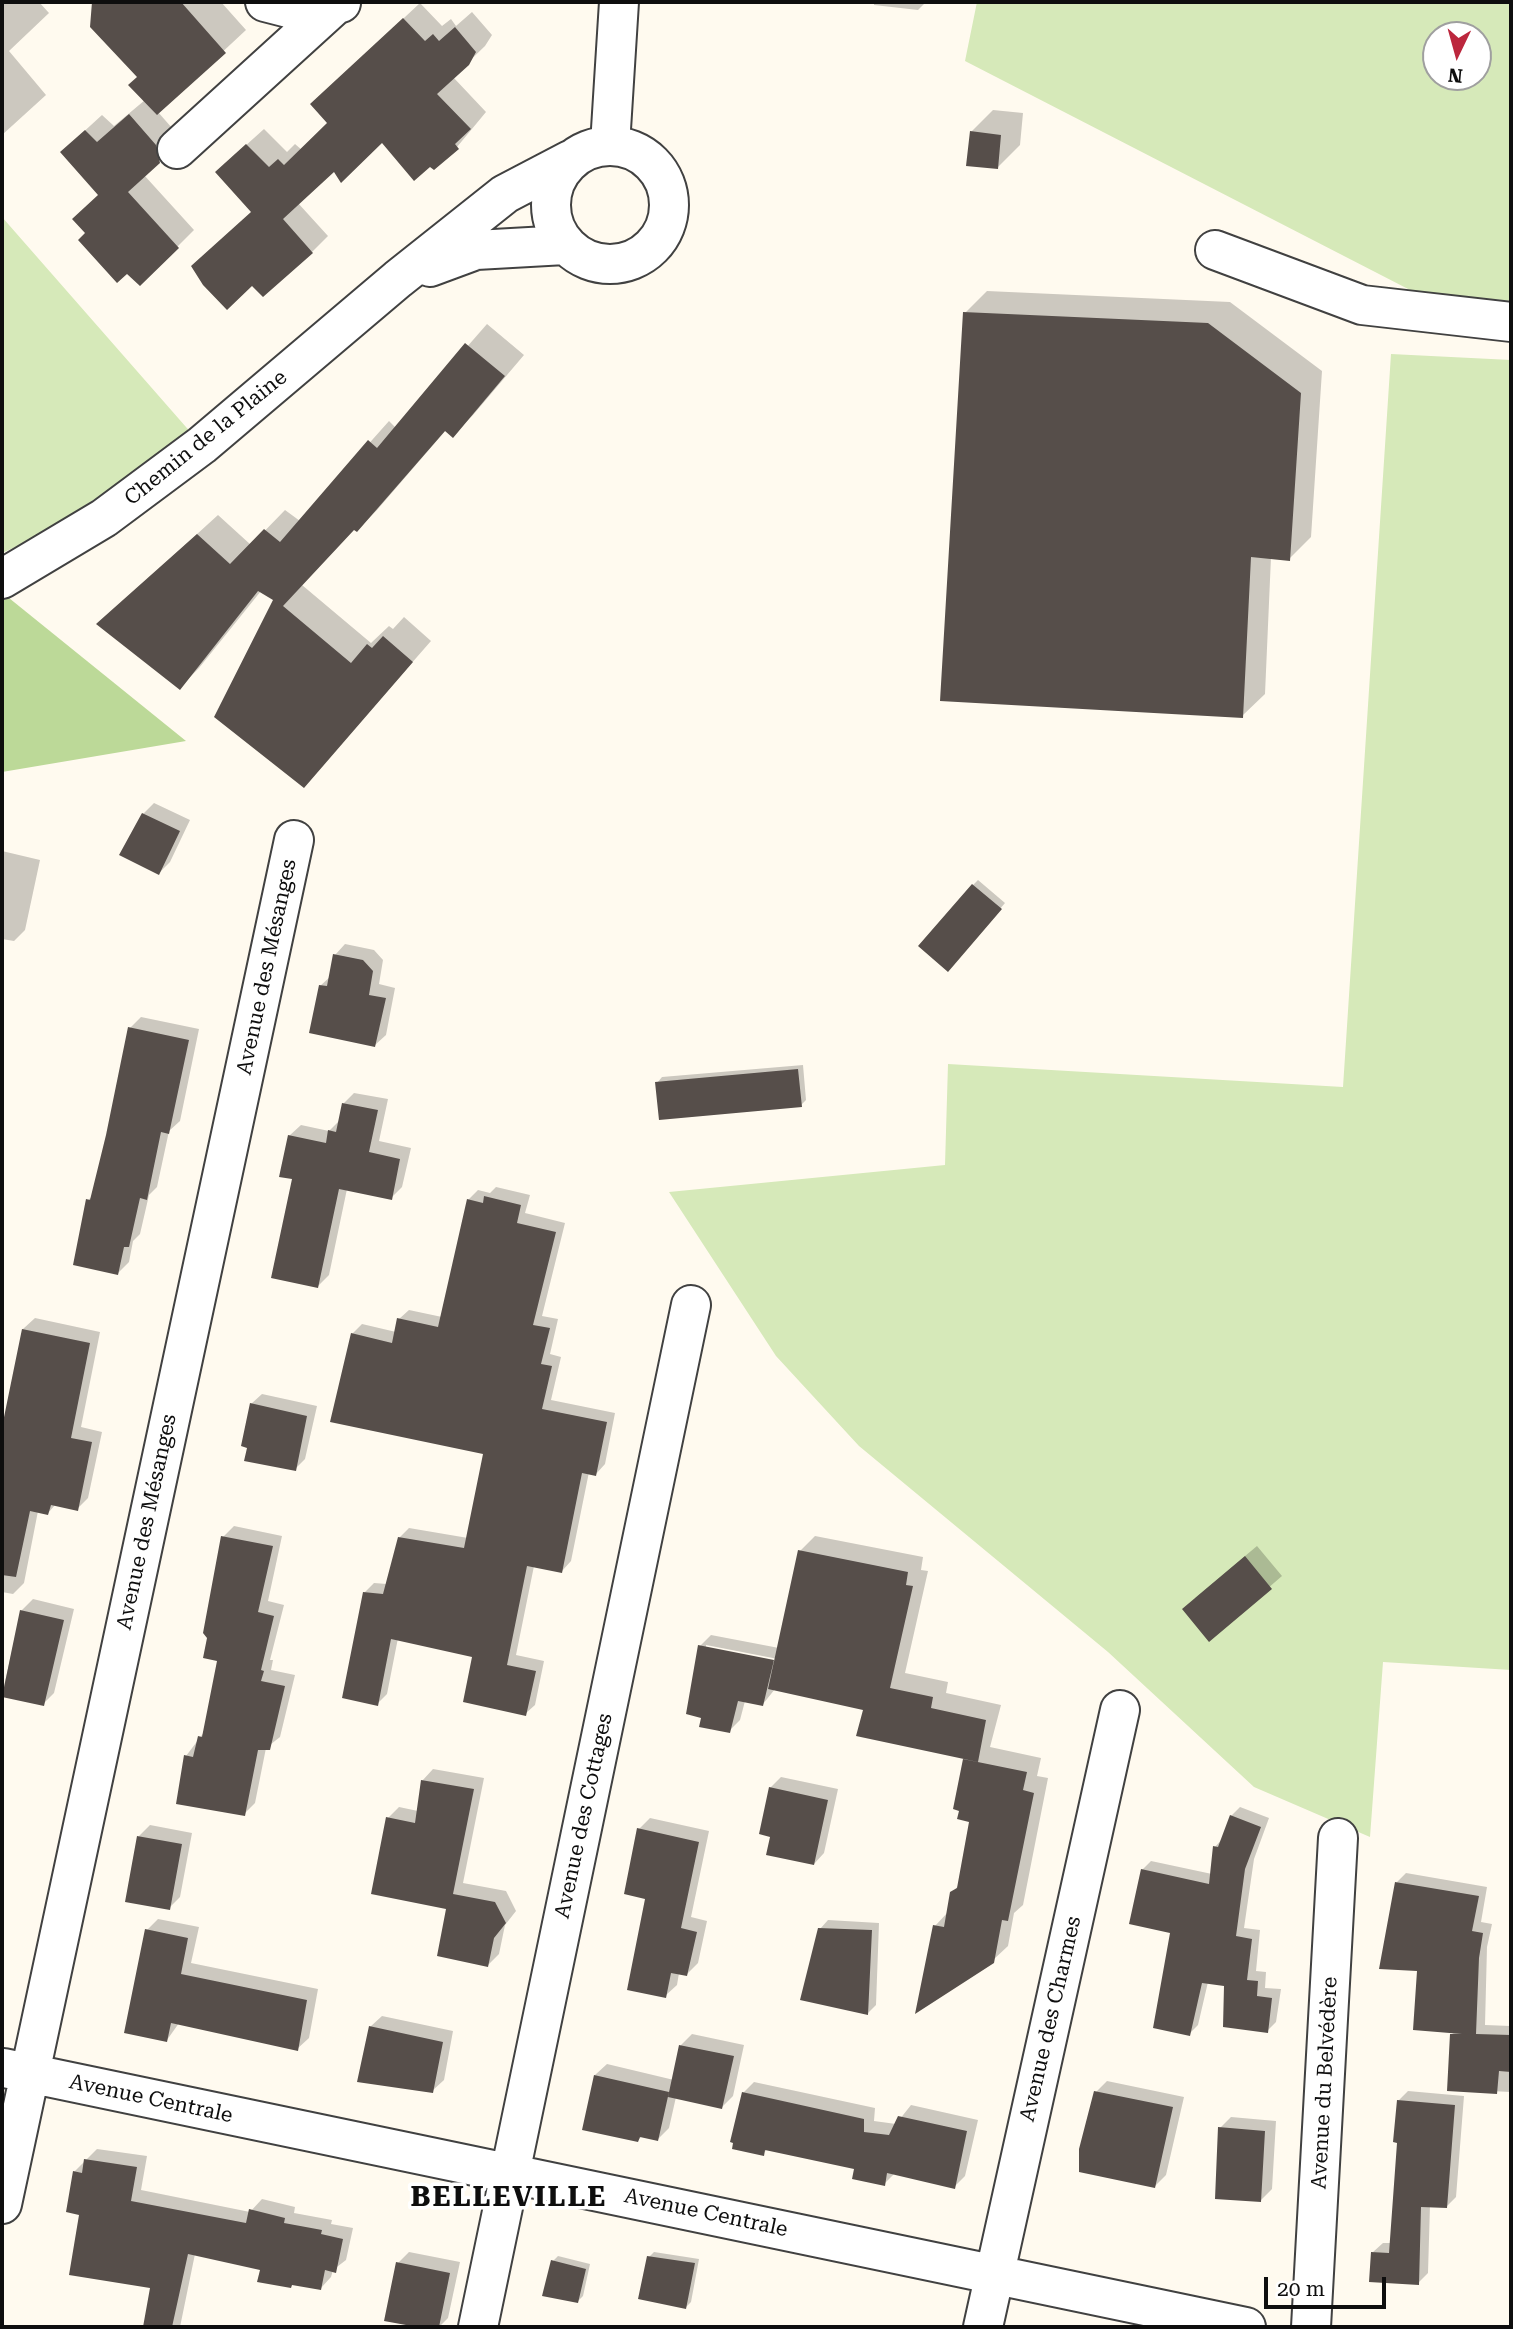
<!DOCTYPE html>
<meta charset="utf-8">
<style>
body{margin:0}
#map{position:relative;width:1513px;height:2329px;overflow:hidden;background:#fffaef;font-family:"Roboto Serif",serif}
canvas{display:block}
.frame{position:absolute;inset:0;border:4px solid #0e0e0e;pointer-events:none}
.north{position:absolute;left:1422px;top:21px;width:70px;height:70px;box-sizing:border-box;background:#fff;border:2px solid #9f9f9f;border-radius:50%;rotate:185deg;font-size:19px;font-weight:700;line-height:28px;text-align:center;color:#0e0e0e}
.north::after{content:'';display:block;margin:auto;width:24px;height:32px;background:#bc273d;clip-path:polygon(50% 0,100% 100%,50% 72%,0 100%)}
.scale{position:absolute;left:1264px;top:2277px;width:122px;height:32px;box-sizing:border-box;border:4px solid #0e0e0e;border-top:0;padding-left:9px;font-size:21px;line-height:24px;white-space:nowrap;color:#0e0e0e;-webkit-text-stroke:5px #fff;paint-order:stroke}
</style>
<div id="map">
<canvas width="1513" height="2329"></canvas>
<div class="frame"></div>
<div class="north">N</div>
<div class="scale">20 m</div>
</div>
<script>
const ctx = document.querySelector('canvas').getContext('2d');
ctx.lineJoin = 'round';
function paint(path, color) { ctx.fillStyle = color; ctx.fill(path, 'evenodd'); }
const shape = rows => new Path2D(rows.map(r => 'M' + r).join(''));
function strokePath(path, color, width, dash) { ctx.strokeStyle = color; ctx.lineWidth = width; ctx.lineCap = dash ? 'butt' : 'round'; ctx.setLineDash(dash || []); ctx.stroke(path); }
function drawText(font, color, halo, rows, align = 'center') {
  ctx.font = font + ' "Roboto Serif",serif'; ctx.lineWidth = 7; ctx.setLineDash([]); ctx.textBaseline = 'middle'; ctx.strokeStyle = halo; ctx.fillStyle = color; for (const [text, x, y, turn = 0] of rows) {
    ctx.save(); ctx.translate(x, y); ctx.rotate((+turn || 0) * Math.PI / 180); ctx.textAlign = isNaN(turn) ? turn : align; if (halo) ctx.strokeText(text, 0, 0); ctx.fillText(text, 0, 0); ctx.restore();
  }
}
paint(shape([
 [977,2,1511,2,1511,301,1412,291,965,61],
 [1436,35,1478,35,1478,77,1436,77],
 [2,217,193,435,35,538,2,553],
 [1391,354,1511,360,1511,1670,1383,1662,1370,1837,1254,1787,1108,1652,859,1446,776,1356,669,1192,945,1165,948,1064,1343,1087]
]), '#d6e9b9');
paint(shape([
 [9,598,186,741,2,772,2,601]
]), '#bcd998');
paint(shape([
 [2,2,39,2,49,13,9,51,46,95,2,135],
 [94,2,221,2,246,30,158,112,172,128,176,145,144,175,194,230,140,284,88,233,99,195,79,136,102,115,114,126,145,100,139,77,92,27],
 [874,2,926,2,918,10,874,5],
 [420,3,442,26,451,19,456,26,472,12,492,35,485,46,453,77,486,112,457,147,383,141,335,170,298,203,328,236,312,252,253,211,234,156,264,129,287,152,295,144,302,150,330,123,329,88],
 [993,110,1023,113,1020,145,998,167,971,132],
 [987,291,1230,302,1322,371,1311,537,1289,559,1271,557,1265,694,1242,716,965,313],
 [487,324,524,355,473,415,453,435,446,430,377,510,357,530,355,528,302,585,371,643,389,626,393,629,404,617,431,641,304,786,275,600,261,591,199,668,179,688,98,624,218,515,251,545,285,510,300,521,389,421,396,428],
 [154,803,190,820,170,862,159,873,143,814],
 [2,851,40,860,25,930,14,941,2,939],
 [978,880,1005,903,953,964,973,885],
 [345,944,374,950,383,960,379,984,395,988,386,1035,375,1045,320,986,331,976,335,955],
 [141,1017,199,1029,180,1121,169,1131,157,1187,149,1195,140,1234,133,1241,129,1262,118,1273,88,1200,94,1195,130,1028],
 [803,1065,806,1100,801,1105,657,1083,662,1077],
 [354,1093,388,1099,379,1141,411,1148,402,1187,391,1198,347,1189,329,1275,318,1286,294,1178,289,1136,301,1125,329,1131,340,1120,343,1104],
 [496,1187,530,1195,525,1213,565,1223,542,1316,558,1319,550,1354,561,1357,551,1400,615,1413,605,1464,596,1474,589,1472,571,1561,562,1571,534,1566,516,1655,544,1661,535,1705,525,1714,474,1656,398,1638,387,1694,377,1704,365,1592,374,1583,387,1584,399,1538,409,1528,468,1538,486,1452,352,1334,362,1324,396,1332,399,1319,409,1310,442,1317,468,1200,478,1190,490,1193],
 [35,1318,100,1332,81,1427,102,1432,88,1498,77,1509,56,1504,48,1513,38,1511,24,1583,13,1594,2,1592,2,1438,23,1329],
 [262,1394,317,1406,305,1459,295,1469,251,1404],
 [234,1526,282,1536,268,1601,284,1605,270,1660,273,1660,271,1670,295,1675,280,1737,266,1748,255,1803,244,1814,186,1756,205,1731,219,1659,223,1537],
 [815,1536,923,1557,921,1570,928,1571,905,1673,948,1682,946,1693,1001,1705,990,1747,1041,1758,1037,1776,1048,1778,1023,1905,1014,1913,1008,1946,992,1961,935,1926,948,1912,952,1893,959,1885,971,1821,967,1758,865,1708,775,1689,763,1704,745,1701,740,1720,729,1731,703,1717,700,1646,711,1635,779,1648,800,1551],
 [706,1645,783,1660,782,1664,706,1648],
 [1257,1546,1282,1576,1209,1639,1195,1598],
 [33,1599,74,1609,54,1693,43,1704,2,1695,21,1611],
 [433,1769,484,1778,463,1883,506,1891,516,1911,505,1925,499,1954,488,1965,388,1818,399,1807,418,1811,422,1781],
 [781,1777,838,1789,824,1853,814,1864,772,1836,770,1788],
 [1240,1807,1269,1818,1254,1859,1244,1928,1260,1930,1256,1971,1266,1972,1265,1988,1281,1989,1276,2022,1267,2031,1226,1984,1208,1982,1198,2025,1189,2034,1172,1932,1142,1870,1151,1861,1212,1874,1215,1847,1223,1838,1231,1816],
 [650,1818,709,1831,691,1917,707,1921,698,1963,687,1974,679,1973,677,1985,665,1996,639,1829],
 [150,1825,192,1833,180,1897,169,1908,139,1836],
 [1406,1873,1487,1887,1481,1922,1492,1924,1487,1947,1485,2025,1511,2026,1511,2092,1449,2089,1452,2034,1455,2032,1418,1969,1397,1882],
 [158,1919,199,1927,191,1963,318,1989,309,2038,297,2049,179,2023,167,2040,147,1930],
 [828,1920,879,1923,876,2005,868,2013,820,1929],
 [382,2016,453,2031,444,2080,432,2091,370,2027],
 [692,2034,744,2045,733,2096,722,2107,676,2097,669,2128,658,2139,642,2136,638,2140,595,2075,607,2064,674,2080,681,2045],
 [1107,2081,1184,2097,1166,2175,1155,2186,1096,2092],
 [754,2082,875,2108,874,2121,896,2124,911,2105,978,2120,965,2176,954,2187,895,2173,884,2184,857,2168,768,2148,763,2154,743,2093],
 [1408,2091,1464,2096,1456,2197,1446,2207,1430,2205,1428,2273,1418,2283,1373,2252,1383,2243,1392,2243,1399,2141,1398,2101],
 [1231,2117,1276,2121,1272,2189,1260,2201,1220,2128],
 [97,2149,147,2156,141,2190,250,2212,262,2199,295,2207,294,2213,332,2220,331,2224,353,2228,346,2260,333,2270,331,2277,321,2288,262,2268,195,2254,180,2327,145,2327,152,2287,81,2214,74,2172],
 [409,2252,460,2262,448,2318,439,2327,386,2319,398,2263],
 [654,2252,699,2259,691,2302,686,2307,649,2257],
 [558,2256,590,2264,583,2296,578,2301,553,2261]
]), '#0003');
paint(shape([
 [92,2,181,2,226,53,157,115,128,85,137,77,90,27],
 [403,18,425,41,433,34,439,41,455,27,476,52,469,65,437,94,471,129,455,144,459,149,434,170,430,167,414,181,382,143,341,183,334,172,283,219,313,253,263,297,252,286,227,310,203,285,191,266,251,212,215,172,246,144,269,167,278,159,284,165,327,123,310,104],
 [129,114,156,145,160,163,128,192,179,248,140,286,127,274,117,283,78,240,85,233,72,219,98,195,60,152,85,130,97,142],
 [970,131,1001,135,998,169,966,166],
 [963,312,1208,323,1301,393,1290,561,1251,557,1243,718,940,701],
 [465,343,505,376,453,438,445,431,357,532,354,530,283,606,351,663,367,644,372,648,383,636,413,662,304,788,214,717,273,600,258,591,180,690,96,624,197,534,230,564,264,529,280,542,368,440,377,448],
 [142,813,180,831,159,875,119,855],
 [972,884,1002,909,948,972,918,946],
 [333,954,363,960,373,971,369,995,386,998,375,1047,309,1033,319,985,327,986],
 [128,1027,189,1040,169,1134,161,1132,147,1200,140,1198,129,1247,124,1247,118,1275,73,1265,86,1199,90,1200,106,1135],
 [798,1069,802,1107,659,1120,655,1082],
 [342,1103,378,1110,369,1152,400,1159,392,1200,339,1189,318,1288,271,1278,292,1179,279,1177,288,1135,326,1143,328,1130,336,1132],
 [484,1196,521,1205,517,1223,556,1232,533,1325,550,1328,541,1364,552,1366,542,1409,607,1422,596,1476,582,1473,562,1573,527,1566,507,1665,536,1671,526,1716,463,1702,472,1657,391,1639,378,1706,342,1698,363,1592,383,1594,398,1537,464,1548,483,1454,330,1422,351,1333,392,1343,397,1318,438,1327,467,1199,483,1203],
 [22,1329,90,1343,71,1438,92,1442,78,1511,51,1505,48,1515,30,1511,16,1577,2,1575,2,1427],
 [250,1403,307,1416,296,1471,244,1461,247,1448,241,1446],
 [221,1536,273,1546,258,1612,274,1616,261,1670,264,1671,261,1681,285,1686,270,1750,258,1750,245,1816,176,1804,184,1755,193,1757,198,1736,202,1737,217,1661,203,1658,207,1638,203,1633],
 [798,1550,908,1572,906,1585,913,1586,890,1688,933,1697,931,1708,986,1720,978,1762,856,1736,863,1710,768,1689],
 [1245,1556,1272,1589,1209,1642,1182,1609],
 [20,1610,64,1620,44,1706,2,1697],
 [698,1645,774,1660,763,1706,738,1701,730,1733,699,1727,701,1718,686,1714],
 [963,1759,1027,1772,1023,1790,1034,1793,1008,1921,1002,1920,994,1963,915,2014,933,1925,944,1927,950,1892,957,1888,969,1822,957,1819,959,1811,953,1809],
 [421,1780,474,1789,453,1894,495,1902,506,1923,494,1938,488,1967,437,1956,446,1909,371,1894,386,1817,415,1823],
 [769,1787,828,1800,814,1865,766,1855,770,1837,759,1834],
 [1230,1815,1261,1827,1245,1869,1236,1936,1252,1939,1247,1980,1258,1981,1257,1996,1272,1998,1268,2033,1223,2027,1224,1986,1202,1983,1190,2036,1153,2028,1170,1933,1129,1924,1141,1869,1209,1884,1213,1846,1218,1847],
 [637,1828,699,1842,681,1928,697,1932,687,1976,671,1973,666,1998,627,1990,645,1899,624,1894],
 [137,1836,182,1844,170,1910,125,1902],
 [1395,1882,1479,1896,1472,1931,1483,1933,1479,1958,1476,2034,1511,2035,1511,2072,1499,2071,1497,2094,1447,2091,1450,2034,1462,2034,1413,2030,1417,1971,1379,1969],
 [818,1928,872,1930,868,2015,800,2000],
 [145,1929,188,1938,181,1974,307,2000,298,2051,171,2023,167,2042,124,2033],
 [369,2026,443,2042,433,2093,357,2082],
 [679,2045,734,2056,722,2109,668,2097],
 [594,2075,669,2092,658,2141,640,2137,638,2142,582,2130],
 [1094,2091,1173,2107,1155,2188,1079,2172,1079,2149],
 [742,2092,864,2119,864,2132,889,2135,898,2116,967,2131,955,2189,887,2173,885,2186,852,2179,854,2169,765,2150,764,2156,732,2149,733,2143,730,2142],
 [1397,2100,1455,2105,1447,2208,1421,2207,1419,2285,1369,2282,1371,2252,1389,2253,1397,2143,1393,2142],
 [1218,2127,1265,2131,1261,2202,1215,2199],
 [84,2159,137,2167,131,2201,246,2223,249,2209,285,2218,284,2223,322,2230,321,2234,343,2239,336,2273,325,2270,321,2290,292,2285,291,2288,257,2282,260,2270,188,2254,172,2327,143,2327,150,2288,69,2275,79,2215,66,2212,73,2171,82,2173],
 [647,2256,695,2263,686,2309,638,2299],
 [551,2260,586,2269,578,2303,542,2296],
 [396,2262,450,2273,439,2327,417,2327,384,2321]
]), '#564e4a');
const street = shape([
 [265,2,304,12,341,3],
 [610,145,619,2],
 '551 205a59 59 0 1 1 118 0a59 59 0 1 1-118 0Z',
 [177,149,333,7],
 [1215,250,1362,305,1511,322],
 [430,267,476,250,565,245],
 [2,579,104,518,202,445,398,279,505,194,570,160],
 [4,2068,1246,2327],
 [2,2204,294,840],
 [478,2327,691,1305],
 [983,2327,1120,1710],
 [1311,2327,1338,1838]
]);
strokePath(street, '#414141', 42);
strokePath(street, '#fff', 38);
drawText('21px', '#0e0e0e', '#fff', [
 ["Chemin de la Plaine",206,438,-39],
 ["Avenue des Mésanges",267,967,-78],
 ["Avenue des Mésanges",147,1522,-78],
 ["Avenue des Cottages",584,1816,-78],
 ["Avenue des Charmes",1051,2019,-77],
 ["Avenue du Belvédère",1325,2083,-87],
 ["Avenue Centrale",151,2099,12],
 ["Avenue Centrale",706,2213,12]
]);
ctx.letterSpacing = '2px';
drawText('bold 28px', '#0e0e0e', '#fff', [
 ["BELLEVILLE",509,2198]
]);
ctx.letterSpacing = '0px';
</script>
